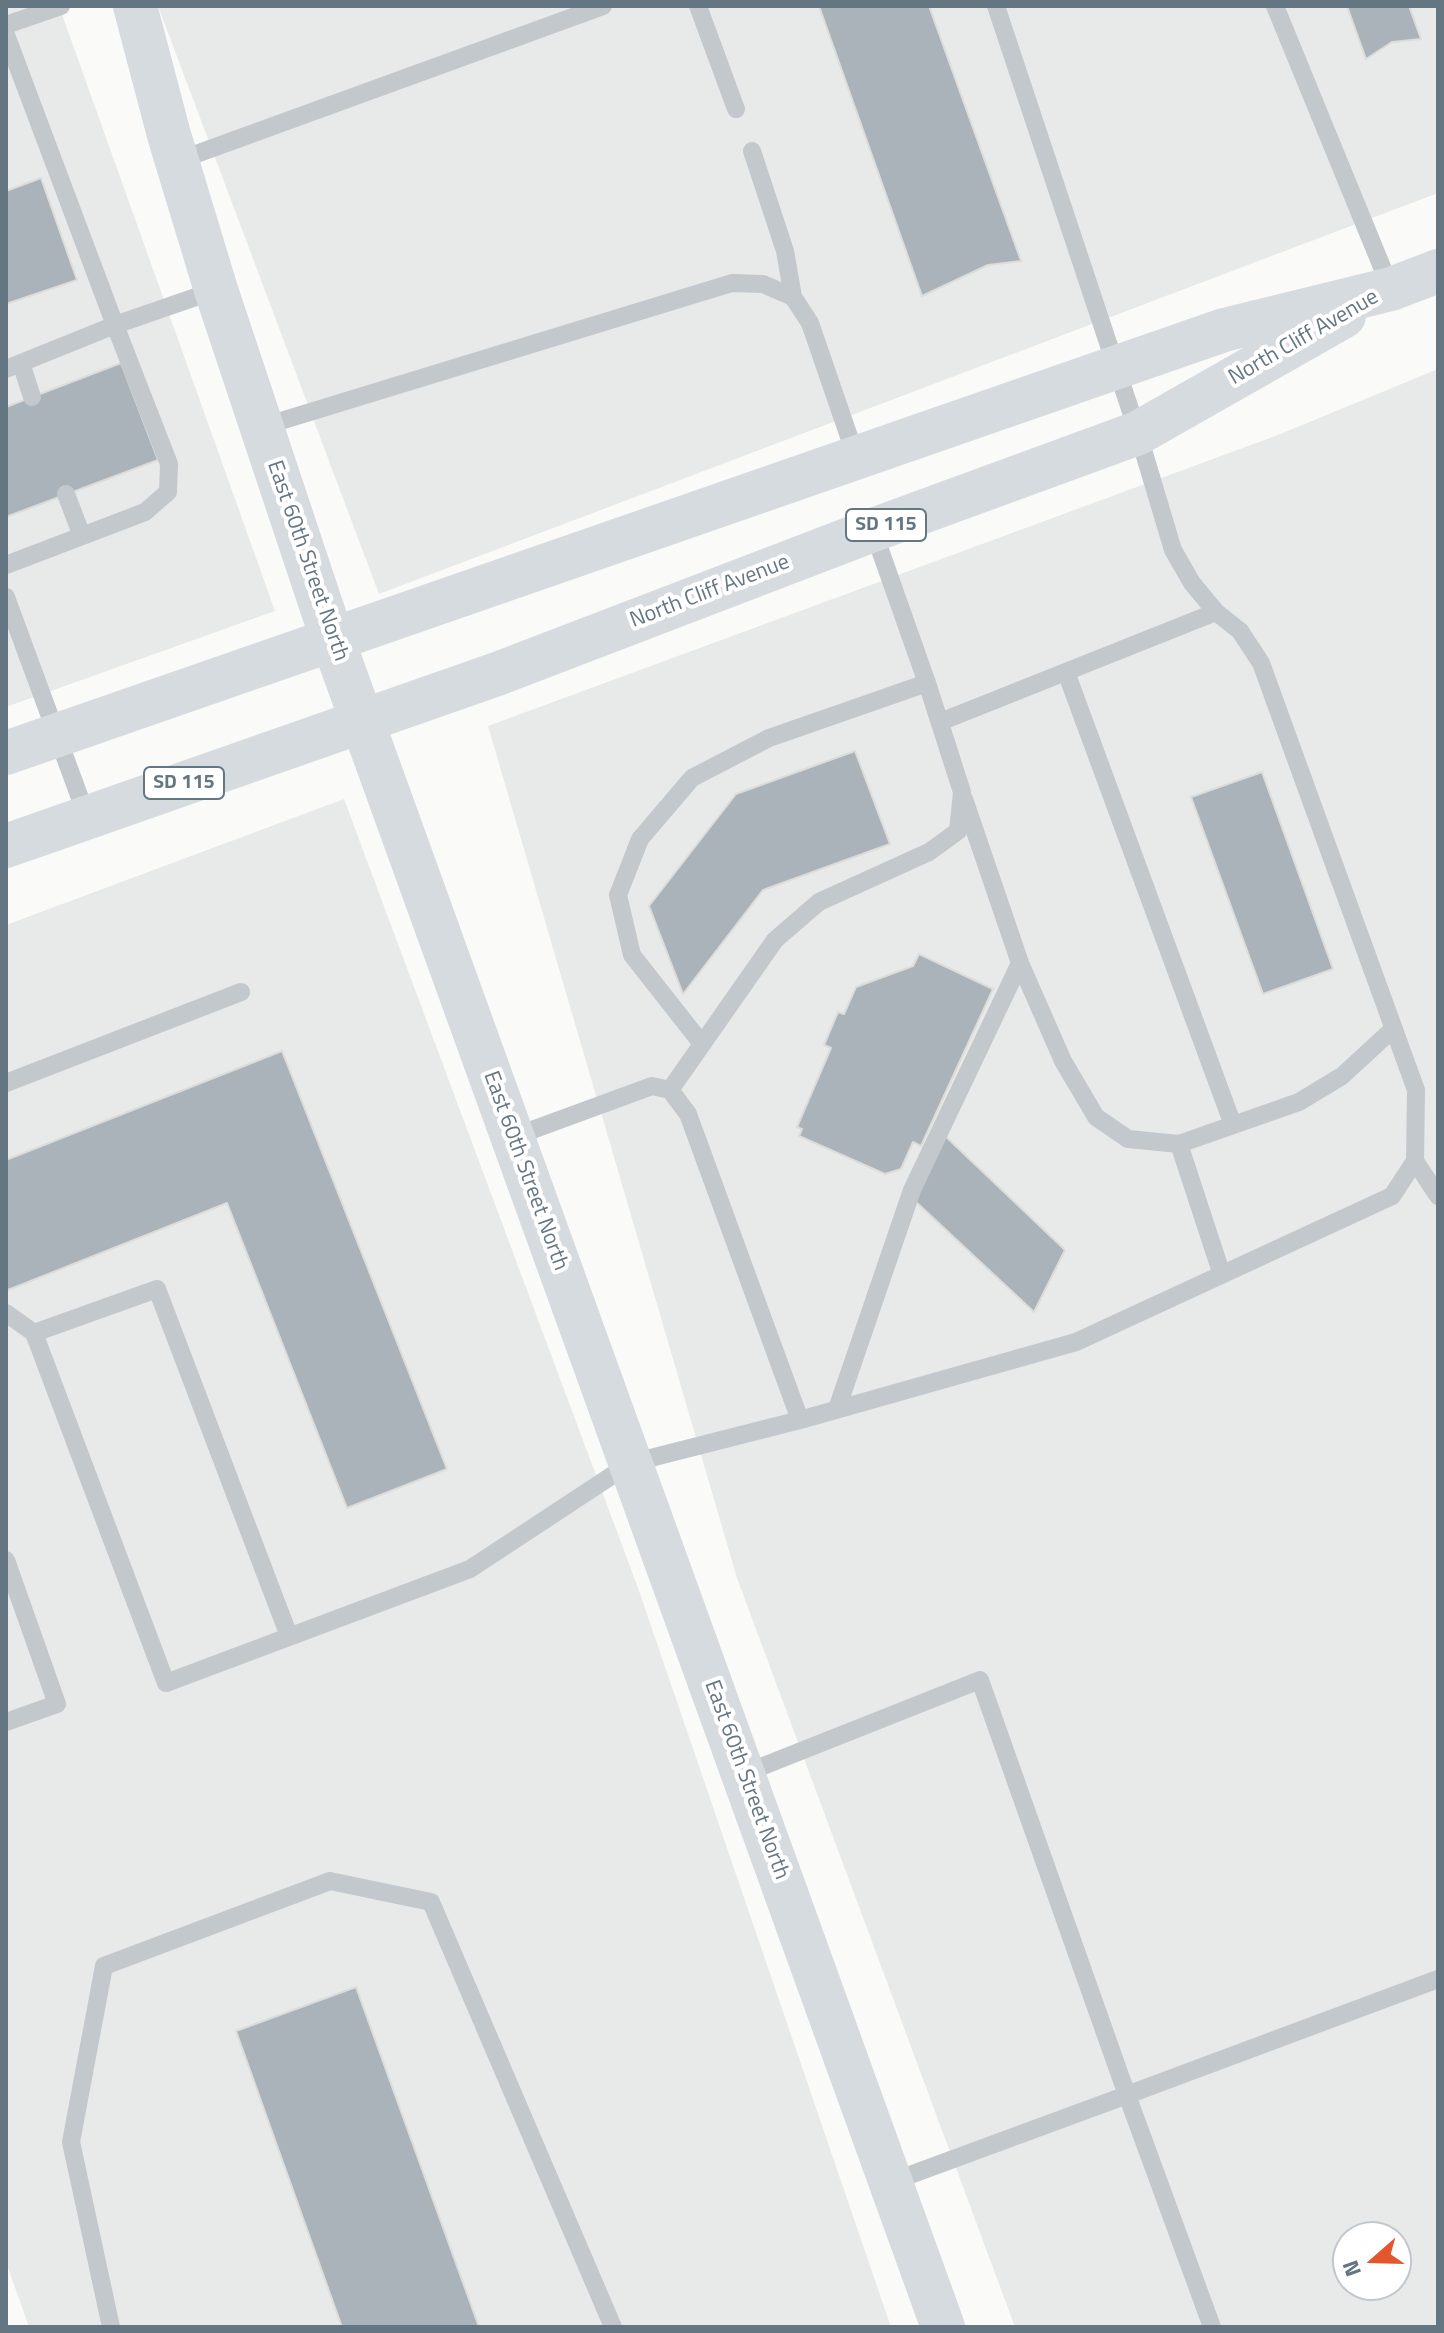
<!DOCTYPE html>
<style>
body{margin:0}
#map{position:relative;width:1444px;height:2333px;overflow:hidden;background:#fafaf8;font-family:"Titillium Web",sans-serif}
canvas{display:block}
.frame{position:absolute;inset:0;border:8px solid #657683;pointer-events:none}
.north{position:absolute;left:1332px;top:2221px;width:80px;height:80px;box-sizing:border-box;background:#fff;border:2px solid #c1c8cd;border-radius:50%;rotate:250deg;font-size:22px;font-weight:700;line-height:32px;text-align:center;color:#657683}
.north::after{content:'';display:block;margin:auto;width:28px;height:36px;background:#e4572e;clip-path:polygon(50% 0,100% 100%,50% 72%,0 100%)}
</style>
<div id="map">
<canvas width="1444" height="2333"></canvas>
<div class="frame"></div>
<div class="north">N</div>
</div>
<script>
const ctx = document.querySelector('canvas').getContext('2d');
ctx.lineJoin = 'round';
function paint(path, color) { ctx.fillStyle = color; ctx.fill(path, 'evenodd'); }
const shape = rows => new Path2D(rows.map(r => 'M' + r).join(''));
function strokePath(path, color, width, dash) { ctx.strokeStyle = color; ctx.lineWidth = width; ctx.lineCap = dash ? 'butt' : 'round'; ctx.setLineDash(dash || []); ctx.stroke(path); }
function drawText(font, color, halo, rows, align = 'center') {
  ctx.font = font + ' "Titillium Web",sans-serif'; ctx.lineWidth = 8; ctx.setLineDash([]); ctx.textBaseline = 'middle'; ctx.strokeStyle = halo; ctx.fillStyle = color; for (const [text, x, y, turn = 0] of rows) {
    ctx.save(); ctx.translate(x, y); ctx.rotate((+turn || 0) * Math.PI / 180); ctx.textAlign = isNaN(turn) ? turn : align; if (halo) ctx.strokeText(text, 0, 0); ctx.fillText(text, 0, 0); ctx.restore();
  }
}
paint(shape([
 [6,6,59,6,275,611,6,707],
 [158,6,1438,6,1438,193,379,594],
 [1438,369,1438,2327,1015,2327,737,1578,488,726,1278,435],
 [1348,2237,1396,2237,1396,2285,1348,2285],
 [344,799,638,1588,891,2327,29,2327,6,2262,6,925]
]), '#e8e9e9');
const building = shape([
 [819,6,929,6,1021,261,988,265,922,296,819,6],
 [1347,6,1409,6,1421,39,1392,42,1366,59,1347,6],
 [41,178,77,280,6,304,6,191,41,178],
 [121,363,158,460,6,517,6,407,121,363],
 [855,751,890,844,763,890,683,994,649,906,736,794,855,751],
 [1262,772,1333,969,1263,994,1191,797,1262,772],
 [919,954,993,989,921,1146,913,1142,901,1169,885,1174,799,1136,802,1129,797,1127,831,1048,824,1045,838,1012,844,1014,856,987,913,966,919,954],
 [282,1051,447,1469,347,1508,227,1203,8,1290,6,1285,6,1160,282,1051],
 [943,1134,1065,1250,1034,1312,914,1200,943,1134],
 [356,1987,479,2327,342,2327,236,2031,356,1987]
]);
paint(building, '#aab3b9');
strokePath(building, '#dcdcda', 2);
strokePath(shape([
 [698,6,736,109],
 [1275,6,1391,289],
 [6,25,61,6],
 [6,35,115,325,216,290],
 [752,151,785,251,793,297],
 [177,161,603,6],
 [21,363,32,397],
 [6,369,115,325,169,464,168,492,145,512,6,565],
 [261,427,732,283,763,284,793,297,810,323,856,457],
 [66,494,82,536],
 [6,597,87,817],
 [1066,672,1233,1125],
 [940,722,1216,612],
 [964,799,1020,963,1063,1061,1096,1117,1128,1139,1179,1144,1222,1275],
 [702,1044,632,955,618,895,640,839,692,778,769,738,927,683],
 [6,1083,241,992],
 [670,1090,775,940,819,902,929,852,958,831,962,792,927,683,873,530],
 [513,1137,652,1086,670,1090,688,1114,800,1420],
 [1179,1144,1299,1102,1342,1076,1393,1029],
 [1415,1161,1438,1196],
 [6,1313,34,1333,166,1683,470,1569,631,1463,800,1420,1076,1342,1392,1196,1415,1161,1416,1090,1261,663,1240,631,1216,612,1192,583,1173,550,1138,433,996,6],
 [34,1333,157,1289,289,1636],
 [837,1409,912,1190,1020,963],
 [6,1560,57,1704,6,1722],
 [743,1774,980,1680,1127,2095,1438,1979],
 [891,2182,1127,2095,1212,2327],
 [111,2327,71,2142,104,1966,330,1881,431,1902,613,2327]
]), '#c3c8cc', 18);
strokePath(shape([
 [135,6,169,135,216,290,332,638,943,2327]
]), '#d6dbdf', 44);
strokePath(shape([
 [6,753,1224,330,1391,289,1438,271],
 [6,846,497,674,873,530,1138,433,1344,316]
]), '#d6dbdf', 44);
for (const [x, y, w] of [
 [886,525,80],
 [184,783,80]
]) { const box = new Path2D(); box.roundRect(x - w / 2, y - 16, w, 32, 6); ctx.fillStyle = '#fff'; ctx.fill(box); strokePath(box, '#657683', 2); }
drawText('bold 20px', '#657683', null, [
 ["SD 115",886,525],
 ["SD 115",184,783]
]);
drawText('22px', '#657683', '#fff', [
 ["North Cliff Avenue",1304,338,-30],
 ["East 60th Street North",307,561,71],
 ["North Cliff Avenue",710,592,-21],
 ["East 60th Street North",525,1171,70],
 ["East 60th Street North",746,1780,70]
]);
</script>
